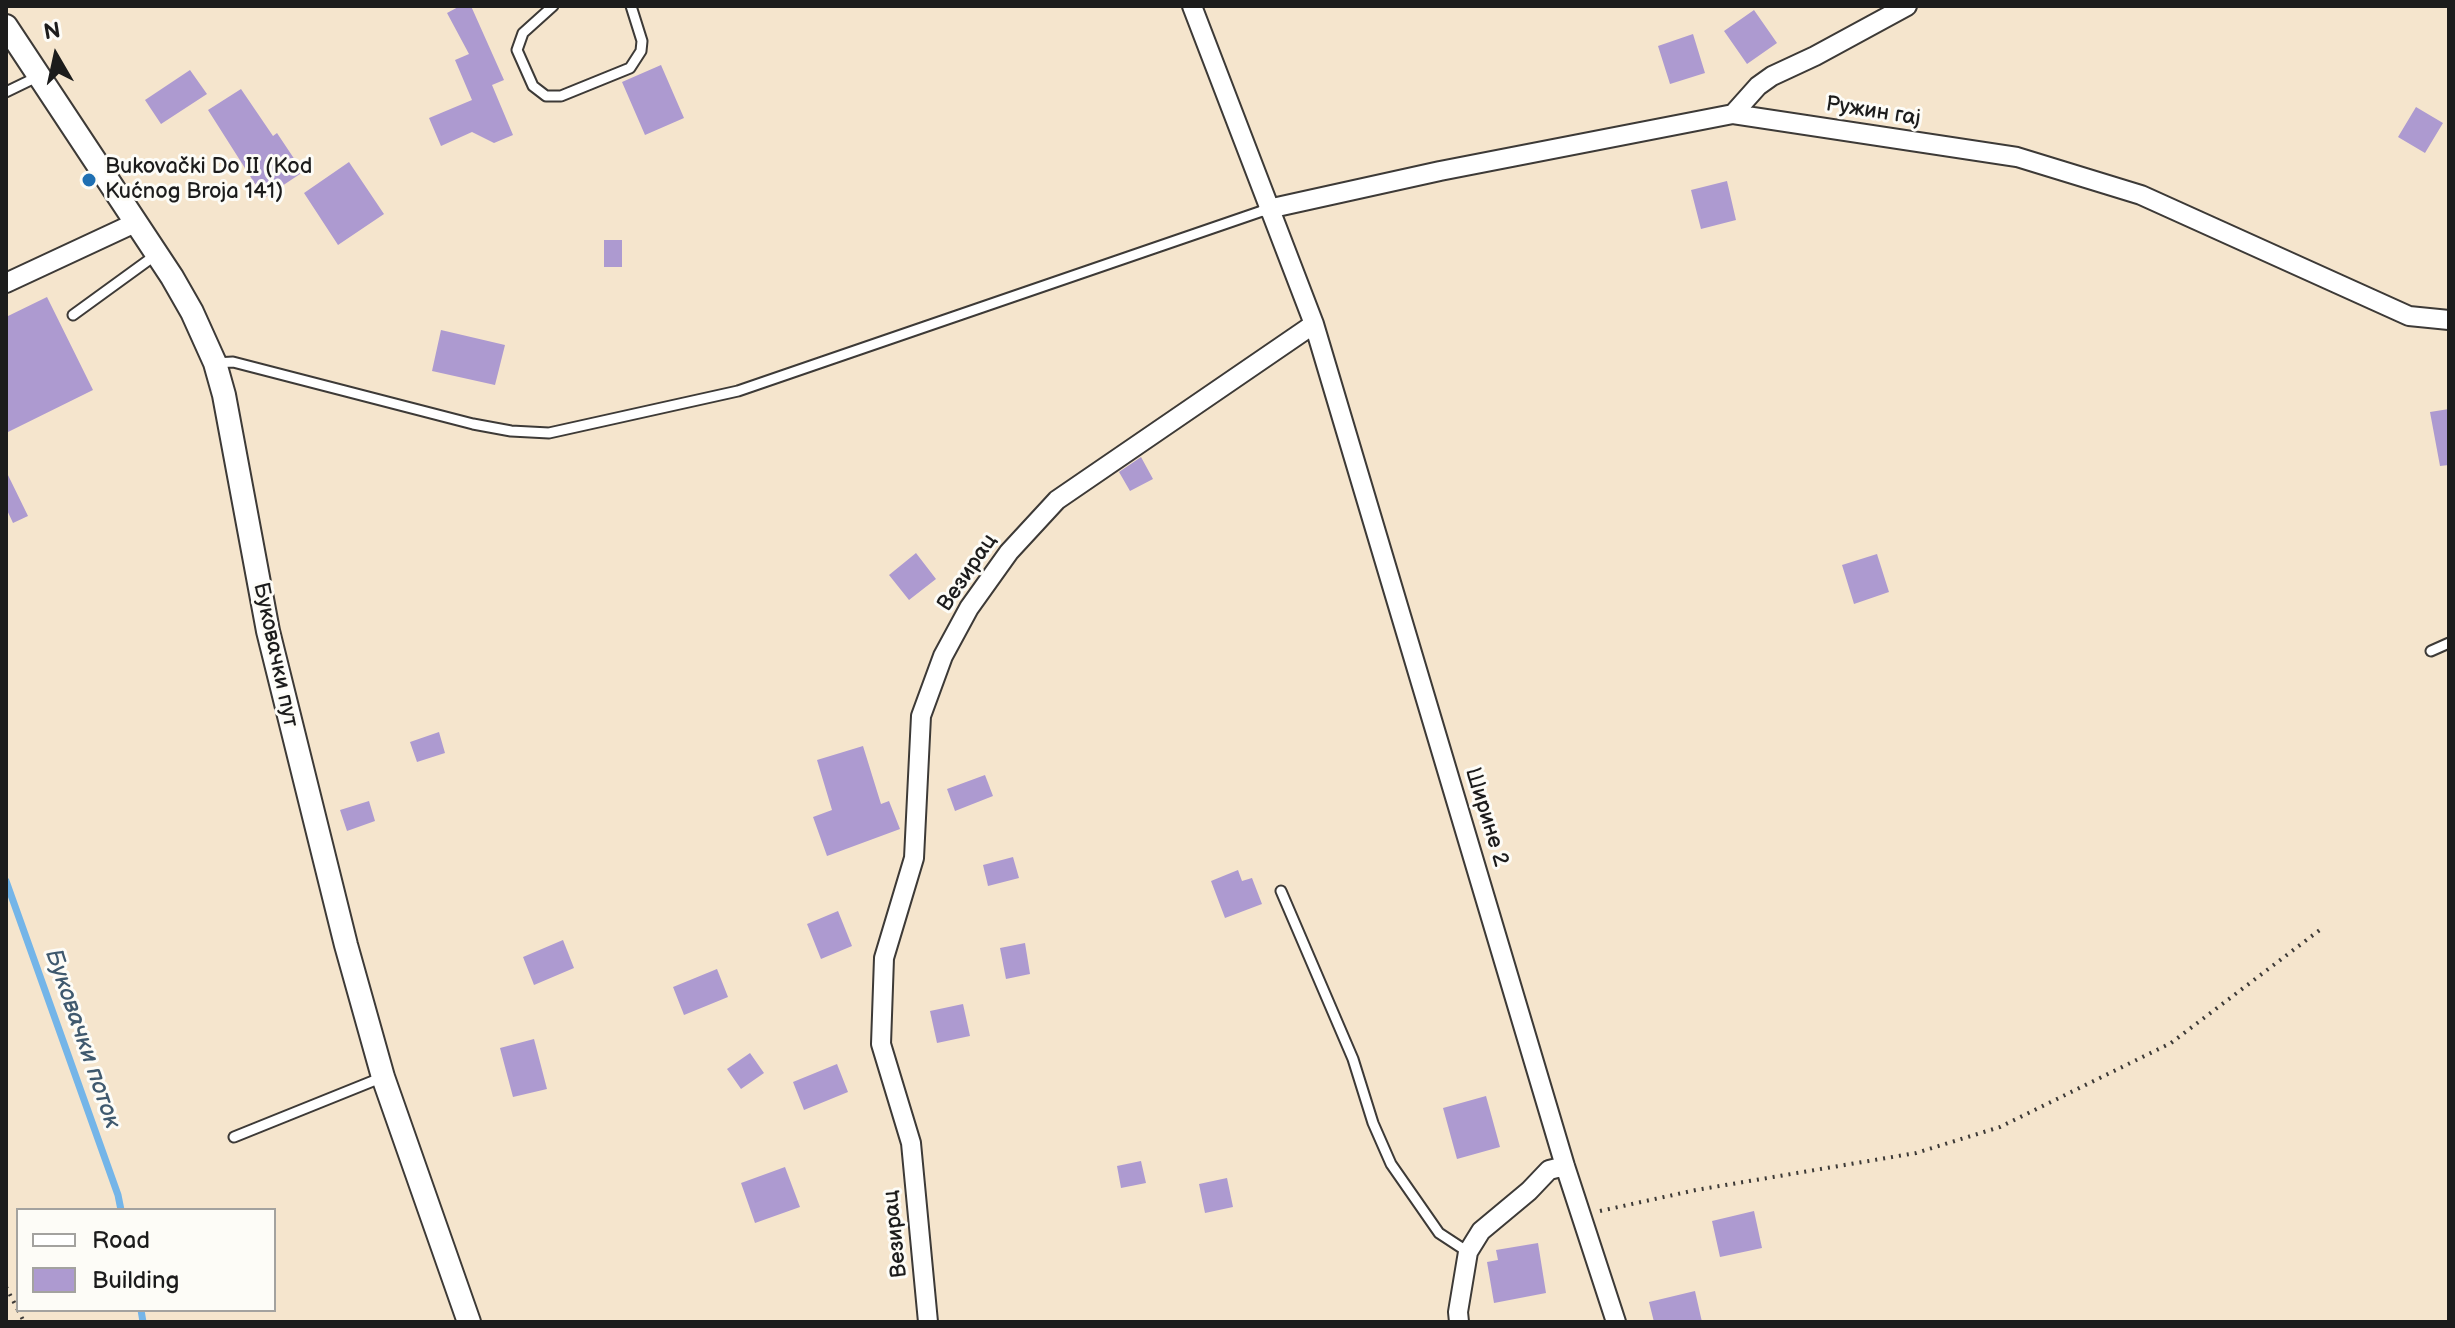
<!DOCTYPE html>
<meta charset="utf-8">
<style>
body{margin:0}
#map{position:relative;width:2455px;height:1328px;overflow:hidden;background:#f5e5cd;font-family:"Balsamiq Sans",sans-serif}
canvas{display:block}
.frame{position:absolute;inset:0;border:8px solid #1c1c1c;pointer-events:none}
.legend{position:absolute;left:16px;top:1208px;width:260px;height:104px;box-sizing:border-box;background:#fdfcf7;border:2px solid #a3a29f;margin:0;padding:10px 14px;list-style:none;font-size:24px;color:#1c1c1c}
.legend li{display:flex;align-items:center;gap:16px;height:40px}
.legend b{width:40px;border:2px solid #a3a29f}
.north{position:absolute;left:16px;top:16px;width:80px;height:80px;-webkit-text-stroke:6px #fdfcf7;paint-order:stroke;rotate:351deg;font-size:22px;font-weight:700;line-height:32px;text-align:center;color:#1c1c1c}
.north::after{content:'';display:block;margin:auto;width:28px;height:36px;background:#1c1c1c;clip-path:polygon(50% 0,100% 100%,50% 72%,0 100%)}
</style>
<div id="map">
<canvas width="2455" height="1328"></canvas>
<div class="frame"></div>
<ul class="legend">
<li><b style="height:10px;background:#fff"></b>Road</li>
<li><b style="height:22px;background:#ad9ad0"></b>Building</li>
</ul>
<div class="north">N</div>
</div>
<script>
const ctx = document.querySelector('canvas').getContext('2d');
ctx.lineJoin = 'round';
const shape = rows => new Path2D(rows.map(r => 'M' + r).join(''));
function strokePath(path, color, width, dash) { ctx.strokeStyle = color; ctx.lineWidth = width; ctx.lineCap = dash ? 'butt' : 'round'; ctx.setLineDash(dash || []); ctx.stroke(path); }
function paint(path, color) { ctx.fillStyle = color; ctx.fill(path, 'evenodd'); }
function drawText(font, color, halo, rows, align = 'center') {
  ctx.font = font + ' "Balsamiq Sans",sans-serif'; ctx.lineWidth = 6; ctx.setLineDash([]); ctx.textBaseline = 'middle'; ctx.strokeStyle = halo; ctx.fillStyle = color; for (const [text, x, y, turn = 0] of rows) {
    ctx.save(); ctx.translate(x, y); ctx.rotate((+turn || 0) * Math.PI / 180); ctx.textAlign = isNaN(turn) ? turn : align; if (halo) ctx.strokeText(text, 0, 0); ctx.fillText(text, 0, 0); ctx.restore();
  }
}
strokePath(shape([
 [6,881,118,1195,121,1210],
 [141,1310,143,1322]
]), '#74b5e8', 7);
paint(shape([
 [460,6,471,6,504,80,492,85,513,135,494,143,472,132,441,146,429,118,472,100,455,60,469,54,447,13],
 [1754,10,1777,43,1747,64,1724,31],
 [1693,34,1705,73,1670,84,1658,46],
 [661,65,684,118,645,135,622,82],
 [190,70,207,94,161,124,145,100],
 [241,89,273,136,277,133,303,172,264,198,208,110],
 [2416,107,2443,123,2425,153,2398,137],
 [349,162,384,214,338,245,304,193],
 [1727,181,1736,220,1701,229,1691,190],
 [604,240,622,240,622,267,604,267],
 [47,297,93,390,6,433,6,317],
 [441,330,505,345,495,385,432,371],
 [2449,409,2449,465,2440,466,2430,412],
 [1141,457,1153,479,1130,491,1119,472],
 [6,471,28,516,13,523,6,508],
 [916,553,936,579,909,600,889,575],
 [1877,554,1889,592,1854,604,1842,565],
 [439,732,445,753,417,762,410,742],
 [863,746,881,804,889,801,900,829,827,856,813,817,832,810,817,760],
 [985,775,993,796,955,811,947,789],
 [369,801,375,821,347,831,340,810],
 [1013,857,1019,878,988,886,983,865],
 [1238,870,1242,881,1252,878,1262,904,1225,918,1211,881],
 [838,911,852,946,821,959,807,924],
 [563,940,574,968,534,985,523,957],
 [1025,943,1030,974,1006,979,1000,948],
 [717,969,728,997,684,1015,673,987],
 [963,1004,970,1036,937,1043,930,1011],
 [534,1039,547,1089,513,1097,500,1048],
 [750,1053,764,1073,741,1089,727,1069],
 [837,1064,848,1092,804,1110,793,1082],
 [1486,1096,1500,1147,1457,1159,1443,1108],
 [1141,1161,1146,1183,1121,1188,1117,1166],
 [785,1167,800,1207,755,1223,741,1183],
 [1227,1178,1233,1207,1205,1213,1199,1184],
 [1754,1211,1762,1248,1720,1257,1712,1221],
 [1538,1243,1546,1293,1494,1303,1487,1262,1498,1260,1496,1250],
 [1695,1291,1702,1322,1654,1322,1649,1302]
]), '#ad9ad0');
const service = shape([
 [553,6,523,33,517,50,533,86,546,96,561,96,630,68,641,51,642,41,631,6],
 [6,92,39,76],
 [73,315,157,254],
 [215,363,233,362,473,424,511,431,549,433,738,391,1268,209],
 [2431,651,2449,643],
 [1281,891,1353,1059,1373,1123,1391,1164,1439,1233,1468,1252],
 [234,1137,383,1077]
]);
const minor = shape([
 [1192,6,1314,324,1565,1166,1616,1322],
 [1733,114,1758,86,1772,76,1815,56,1907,6],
 [1268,209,1440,171,1733,114,2017,157,2141,195,2409,316,2449,320],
 [6,283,137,222],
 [928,1322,911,1143,881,1044,884,958,914,858,921,716,943,656,969,608,1009,552,1057,500,1314,324],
 [1459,1322,1458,1312,1468,1252,1481,1231,1529,1191,1549,1170,1565,1166]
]);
const tertiary = shape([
 [6,26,172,277,192,312,215,363,224,395,268,631,346,945,383,1077,469,1322]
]);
strokePath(service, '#3d3a37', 13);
strokePath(minor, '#3d3a37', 22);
strokePath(tertiary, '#3d3a37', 26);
strokePath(shape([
 [1600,1211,1696,1190,1916,1153,2000,1127,2171,1043,2321,929],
 [6,1287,18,1310],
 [18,1310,24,1322]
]), '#3d3a37', 4, [2, 6]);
strokePath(service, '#fff', 9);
strokePath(minor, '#fff', 18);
strokePath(tertiary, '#fff', 22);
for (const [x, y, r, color] of [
 [89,180,8,"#1f6fb2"]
]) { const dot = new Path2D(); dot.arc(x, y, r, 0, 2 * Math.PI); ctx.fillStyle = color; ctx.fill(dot); strokePath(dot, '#fdfcf7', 3); }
drawText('22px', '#1c1c1c', '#fdfcf7', [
 ["Ружин гај",1873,112,9],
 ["Везирац",968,573,-56],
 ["Буковачки пут",275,655,78],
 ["Ширине 2",1486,817,73],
 ["Везирац",896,1234,-96]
]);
drawText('22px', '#1c1c1c', '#fdfcf7', [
 ["Bukovački Do II (Kod",105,167],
 ["Kućnog Broja 141)",105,192]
], 'left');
drawText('italic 24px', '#3f596e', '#fdfcf7', [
 ["Буковачки поток",82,1039,71]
]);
</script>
